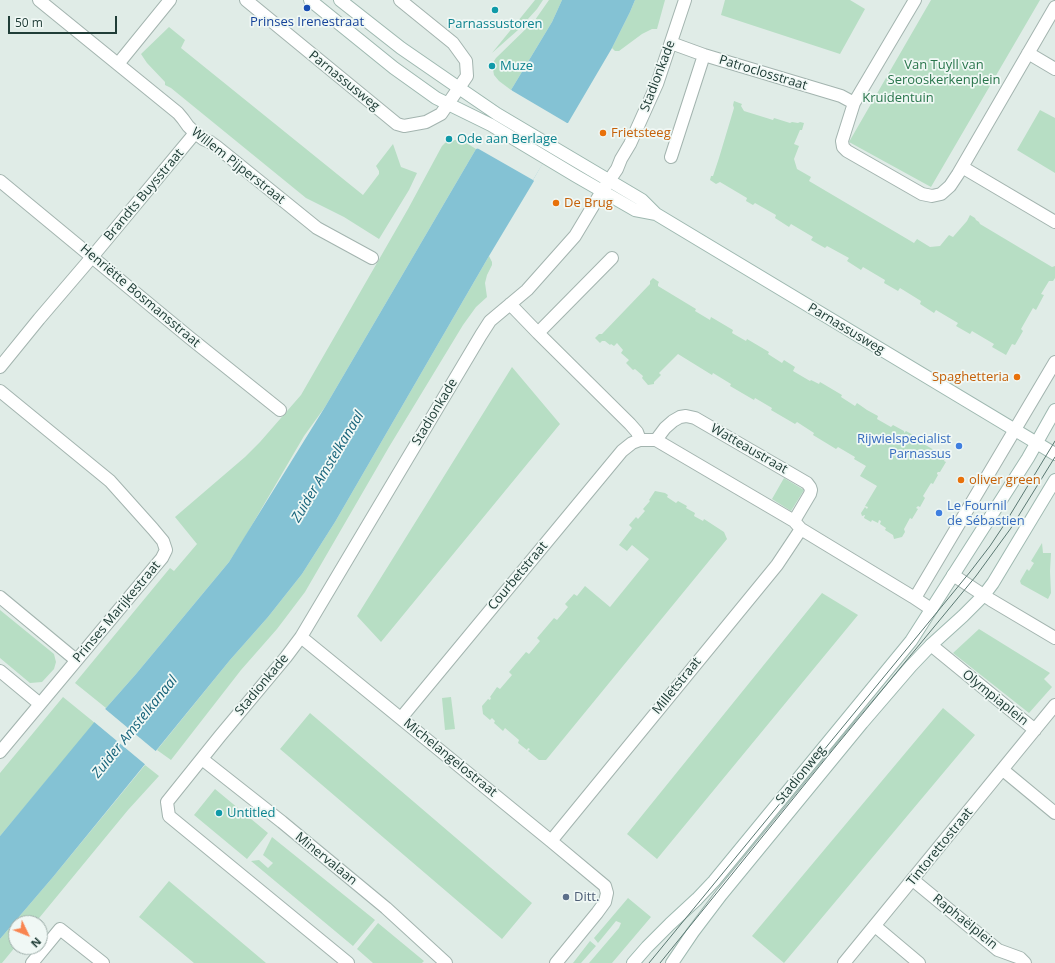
<!DOCTYPE html>
<meta charset="utf-8">
<style>
body{margin:0}
#map{position:relative;width:1055px;height:963px;overflow:hidden;background:#e0ece7;font-family:"Open Sans",sans-serif}
canvas{display:block}
.north{position:absolute;left:8px;top:915px;width:40px;height:40px;box-sizing:border-box;background:#f0f8f5;border:1px solid #9dada9;border-radius:50%;rotate:133deg;font-size:11px;font-weight:700;line-height:16px;text-align:center;color:#203d37}
.north::after{content:'';display:block;margin:auto;width:14px;height:18px;background:#f98550;clip-path:polygon(50% 0,100% 100%,50% 72%,0 100%)}
.scale{position:absolute;left:8px;top:16px;width:109px;height:18px;box-sizing:border-box;border:2px solid #203d37;border-top:0;padding-left:5px;font-size:12px;line-height:14px;white-space:nowrap;color:#203d37;-webkit-text-stroke:3px #f0f8f5;paint-order:stroke}
</style>
<div id="map">
<canvas width="1055" height="963"></canvas>
<div class="north">N</div>
<div class="scale">50 m</div>
</div>
<script>
const ctx = document.querySelector('canvas').getContext('2d');
ctx.lineJoin = 'round';
function paint(path, color) { ctx.fillStyle = color; ctx.fill(path, 'evenodd'); }
const shape = rows => new Path2D(rows.map(r => 'M' + r).join(''));
function strokePath(path, color, width, dash) { ctx.strokeStyle = color; ctx.lineWidth = width; ctx.lineCap = dash ? 'butt' : 'round'; ctx.setLineDash(dash || []); ctx.stroke(path); }
function drawText(font, color, halo, rows, align = 'center') {
  ctx.font = font + ' "Open Sans",sans-serif'; ctx.lineWidth = 3.5; ctx.setLineDash([]); ctx.textBaseline = 'middle'; ctx.strokeStyle = halo; ctx.fillStyle = color; for (const [text, x, y, turn = 0] of rows) {
    ctx.save(); ctx.translate(x, y); ctx.rotate((+turn || 0) * Math.PI / 180); ctx.textAlign = isNaN(turn) ? turn : align; if (halo) ctx.strokeText(text, 0, 0); ctx.fillText(text, 0, 0); ctx.restore();
  }
}
paint(shape([
 [535,0,543,0,537,9,518,30,492,53],
 [549,0,562,0,552,22,511,90,499,81,494,75,492,64,496,58,535,20],
 [635,0,665,0,657,29,652,29,642,34,619,51,615,51,612,48,630,12],
 [725,0,850,0,865,9,840,54,721,15],
 [931,0,1040,0,931,187,849,142],
 [169,27,185,40,181,48,363,195,379,174,379,171,376,166,393,144,401,167,417,173,409,190,379,239,344,217,306,198,171,88,165,85,165,82,147,63,141,54],
 [734,101,742,104,741,106,744,111,773,120,774,118,790,123,792,122,798,123,800,122,804,123,802,130,800,130,794,144,799,146,794,159,797,169,811,177,809,181,914,243,917,239,930,247,940,246,949,235,953,237,967,221,970,215,975,218,976,220,979,222,980,224,1052,267,1055,266,1055,278,1053,281,1049,281,1041,294,1044,295,1036,310,1033,308,1021,329,1023,331,1015,345,1012,344,1006,355,992,347,994,344,972,331,970,334,956,326,958,323,936,310,934,313,920,304,921,301,900,288,898,291,884,283,885,280,863,267,861,270,847,261,849,258,827,246,825,248,811,240,813,237,791,224,789,227,775,218,776,215,755,203,753,205,746,201,747,198,720,182,716,184,710,180,711,176,713,176,719,158,734,108,733,105],
 [1040,110,1055,118,1055,173,1017,150],
 [460,139,476,149,325,407,304,436,245,537,229,562,136,674,106,708,75,683,170,568,174,571,197,544,175,517,245,457,260,442,301,395,408,209,442,146,446,142],
 [489,256,492,262,492,265,487,275,485,283,487,297,476,307,463,325,389,447,305,592,277,629,241,670,171,760,157,750,230,660,268,617,302,574,335,522],
 [653,278,659,282,658,284,658,286,696,309,695,311,710,320,711,317,733,330,732,333,746,341,747,339,769,352,768,354,782,363,784,360,795,367,793,371,810,381,811,380,819,384,820,382,842,395,841,397,855,406,857,403,867,410,878,416,877,419,891,427,893,425,904,431,904,433,906,431,915,436,914,438,920,442,919,444,921,445,922,443,946,457,944,461,946,462,940,472,938,472,937,473,937,474,938,475,933,484,931,483,923,496,925,498,920,507,918,506,916,508,918,509,912,519,910,518,904,529,905,532,902,537,894,539,893,535,885,530,886,528,880,524,881,521,879,520,878,523,872,520,871,522,864,518,865,515,862,516,861,513,865,507,867,509,868,507,865,506,877,486,860,476,866,466,854,459,855,457,838,447,836,449,813,435,814,433,797,422,795,424,771,410,772,408,755,398,754,400,730,386,731,384,713,373,712,375,678,354,659,373,661,375,654,382,654,384,648,385,642,378,643,376,635,369,633,370,626,363,629,360,621,353,623,350,617,343,614,346,611,344,610,345,605,341,602,341,600,343,595,338,599,334,602,334,650,284,650,281],
 [512,367,560,424,381,642,357,616],
 [784,478,804,490,791,511,772,499],
 [655,491,665,493,668,495,667,497,676,503,678,501,687,506,686,508,695,513,694,516,703,521,704,519,724,532,727,539,546,760,539,760,528,751,530,749,528,748,527,750,518,743,519,740,505,728,503,731,494,723,495,721,492,718,490,720,483,714,482,706,488,699,490,700,491,698,490,697,497,687,500,689,512,675,509,672,526,652,529,654,540,641,537,638,554,618,557,620,568,607,565,604,574,594,577,596,585,586,610,607,649,559,632,545,627,551,619,545,632,528,629,525,636,517,638,519,645,511,643,509,650,501,649,500],
 [1042,543,1043,553,1051,553,1050,571,1051,593,1048,599,1021,584,1020,581,1027,569,1029,571,1034,563,1031,561],
 [822,593,858,615,657,859,627,834],
 [0,610,54,654,56,662,54,669,42,682,30,683,0,658],
 [979,629,1050,673,1044,679,1052,687,1029,713,953,653],
 [63,697,95,723,0,836,0,773],
 [451,697,455,729,445,730,442,698],
 [943,708,975,735,784,963,752,936],
 [310,713,532,903,502,939,280,749],
 [145,765,159,776,128,810,35,923,16,923,16,946,2,963,0,963,0,939,53,877],
 [215,789,268,833,247,859,194,815],
 [272,837,375,920,353,946,251,861,259,860,268,868,273,863,263,855],
 [169,881,266,963,194,963,139,917],
 [628,898,651,917,612,963,589,963,619,928,621,923,616,921,598,943,594,938],
 [378,923,424,961,422,963,373,963,357,949],
 [590,941,596,946,581,963,573,963]
]), '#b7dec4');
paint(shape([
 [562,0,635,0,630,12,612,48,568,123,566,123,533,180,534,181,489,256,335,522,302,574,268,617,230,660,53,877,0,939,0,836,106,708,136,674,229,562,325,407,476,149,479,148,512,91,511,90,552,22]
]), '#84c2d4');
paint(shape([
 [511,90,567,123,533,180,477,148],
 [104,708,158,753,147,766,93,721]
]), '#e0ece7');
const minor = shape([
 [39,0,178,113,183,119,188,126,195,133,203,139,210,142,217,147,317,228,372,258],
 [246,0,397,124,404,126,426,122,441,114,467,76,466,61,453,43,400,0],
 [915,0,854,103,842,141,843,147,847,151,922,194,932,196,941,194,950,186,958,174,1055,7],
 [671,43,704,55,841,96,854,103],
 [1028,53,1055,69],
 [118,64,170,0],
 [671,157,704,55],
 [962,167,1055,222],
 [0,181,190,338,280,410],
 [510,304,538,333,630,424,637,432,640,440,656,440,794,521,801,529,913,597,931,609],
 [538,333,612,258],
 [0,367,39,319,92,257,195,133],
 [0,391,110,481,153,529,163,541,166,550,162,558,0,752],
 [656,440,665,428,673,421,680,417,686,416,695,418,807,483,810,487,811,490,810,494,794,521],
 [0,597,76,660],
 [915,598,1055,362],
 [301,637,551,841,605,886,607,893,605,902,597,913,556,963],
 [931,645,1035,730],
 [0,671,40,704],
 [401,718,622,451,632,443,640,440],
 [202,759,282,822,386,908,446,963],
 [1003,770,1055,813],
 [551,841,777,565,801,529],
 [913,880,998,950,1020,958,1025,963],
 [875,926,919,963],
 [32,963,60,929,103,963],
 [348,963,169,816,167,802,220,736,286,657,301,637,481,335,490,321,527,290,575,236,602,191,617,169,621,159,630,144,657,84,685,0],
 [844,963,1055,705]
]);
const tertiary = shape([
 [953,575,991,600,1055,638]
]);
const secondary = shape([
 [310,0,394,68,436,98,491,125,576,176,635,210,656,214],
 [340,0,401,48,459,88,497,114,642,200,656,214,1055,454],
 [633,963,647,947,670,924,697,899,714,881,911,641,1028,458,1055,410],
 [672,963,693,932,721,895,862,723,911,666,931,645,963,616,984,595,993,583,1055,480]
]);
strokePath(minor, '#a3b4af', 14);
strokePath(tertiary, '#a3b4af', 14);
strokePath(secondary, '#9eb8b0', 14);
strokePath(minor, '#fff', 12);
strokePath(tertiary, '#fff', 12);
strokePath(secondary, '#fff', 12);
strokePath(shape([
 [649,963,970,572,990,546,1004,525,1055,441],
 [660,963,831,752,976,576,1011,528,1055,457]
]), '#5a7872', 1);
for (const [x, y, r, color] of [
 [307,8,4,"#1a4fb4"],
 [495,10,4,"#0f9aa8"],
 [492,66,4,"#0f9aa8"],
 [603,133,4,"#e8710a"],
 [449,139,4,"#0f9aa8"],
 [556,203,4,"#e8710a"],
 [1017,377,4,"#e8710a"],
 [959,446,4,"#3f7fe0"],
 [961,480,4,"#e8710a"],
 [939,513,4,"#3f7fe0"],
 [219,813,4,"#0f9aa8"],
 [566,897,4,"#5c6f8a"]
]) { const dot = new Path2D(); dot.arc(x, y, r, 0, 2 * Math.PI); ctx.fillStyle = color; ctx.fill(dot); strokePath(dot, '#f0f8f5', 1.5); }
drawText('13px', '#164399', '#f0f8f5', [
 ["Prinses Irenestraat",307,22]
]);
drawText('13px', '#0d838f', '#f0f8f5', [
 ["Parnassustoren",495,24,"center"],
 ["Muze",500,66],
 ["Ode aan Berlage",457,139],
 ["Untitled",227,813]
], 'left');
drawText('13px', '#28754b', '#f0f8f5', [
 ["Van Tuyll van",944,65],
 ["Serooskerkenplein",944,80],
 ["Kruidentuin",898,98]
]);
drawText('13px', '#203d37', '#f0f8f5', [
 ["Patroclosstraat",763,73,17],
 ["Stadionkade",658,76,-69],
 ["Parnassusweg",344,81,39],
 ["Willem Pijperstraat",238,166,38],
 ["Brandts Buysstraat",144,195,-50],
 ["Henriëtte Bosmansstraat",140,296,40],
 ["Parnassusweg",846,329,31],
 ["Stadionkade",435,412,-59],
 ["Watteaustraat",749,449,30],
 ["Courbetstraat",518,576,-50],
 ["Prinses Marijkestraat",117,612,-50],
 ["Stadionkade",262,685,-50],
 ["Milletstraat",677,686,-51],
 ["Olympiaplein",995,698,39],
 ["Michelangelostraat",450,758,39],
 ["Stadionweg",801,775,-51],
 ["Tintorettostraat",940,847,-51],
 ["Minervalaan",326,859,39],
 ["Raphaëlplein",965,922,39]
]);
drawText('13px', '#c56008', '#f0f8f5', [
 ["Frietsteeg",611,133],
 ["De Brug",564,203],
 ["Spaghetteria",1009,377,"right"],
 ["oliver green",969,480]
], 'left');
drawText('13px', '#366cbe', '#f0f8f5', [
 ["Rijwielspecialist",951,439],
 ["Parnassus",951,454],
 ["Le Fournil",947,506,"left"],
 ["de Sébastien",947,521,"left"]
], 'right');
drawText('13px', '#4e5e75', '#f0f8f5', [
 ["Ditt.",574,897]
], 'left');
drawText('italic 14px', '#17647b', '#f0f8f5', [
 ["Zuider Amstelkanaal",328,467,-59],
 ["Zuider Amstelkanaal",135,727,-51]
]);
</script>
